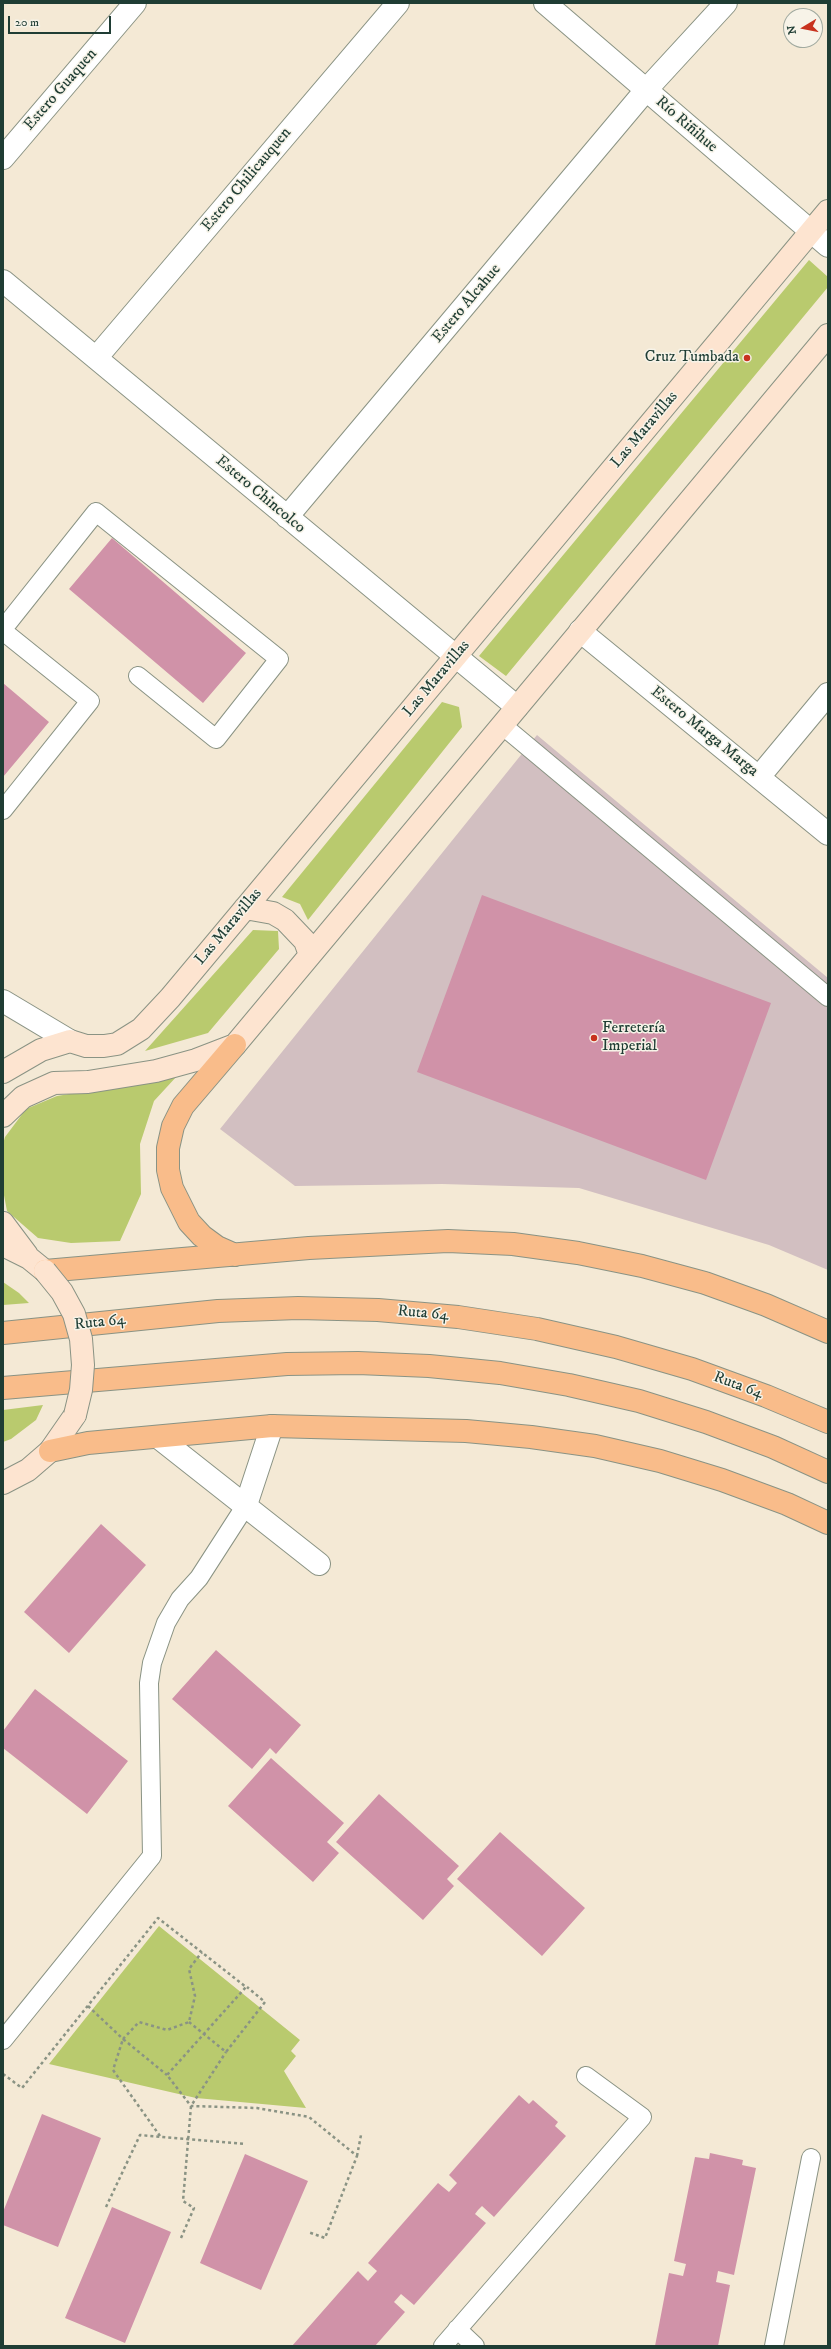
<!DOCTYPE html>
<meta charset="utf-8">
<style>
body{margin:0}
#map{position:relative;width:831px;height:2349px;overflow:hidden;background:#f4e9d5;font-family:"IM FELL DW Pica",serif}
canvas{display:block}
.frame{position:absolute;inset:0;border:4px solid #1f3d34;pointer-events:none}
.north{position:absolute;left:783px;top:8px;width:40px;height:40px;box-sizing:border-box;background:#f7f3e8;border:1px solid #a1aaa0;border-radius:50%;rotate:260deg;font-size:11px;font-weight:700;line-height:16px;text-align:center;color:#1f3d34}
.north::after{content:'';display:block;margin:auto;width:14px;height:18px;background:#c8321e;clip-path:polygon(50% 0,100% 100%,50% 72%,0 100%)}
.scale{position:absolute;left:8px;top:16px;width:103px;height:18px;box-sizing:border-box;border:2px solid #1f3d34;border-top:0;padding-left:5px;font-size:12px;line-height:14px;white-space:nowrap;color:#1f3d34;-webkit-text-stroke:3px #f7f3e8;paint-order:stroke}
</style>
<div id="map">
<canvas width="831" height="2349"></canvas>
<div class="frame"></div>
<div class="north">N</div>
<div class="scale">20 m</div>
</div>
<script>
const ctx = document.querySelector('canvas').getContext('2d');
ctx.lineJoin = 'round';
function paint(path, color) { ctx.fillStyle = color; ctx.fill(path, 'evenodd'); }
const shape = rows => new Path2D(rows.map(r => 'M' + r).join(''));
function strokePath(path, color, width, dash) { ctx.strokeStyle = color; ctx.lineWidth = width; ctx.lineCap = dash ? 'butt' : 'round'; ctx.setLineDash(dash || []); ctx.stroke(path); }
function drawText(font, color, halo, rows, align = 'center') {
  ctx.font = font + ' "IM FELL DW Pica",serif'; ctx.lineWidth = 3; ctx.setLineDash([]); ctx.textBaseline = 'middle'; ctx.strokeStyle = halo; ctx.fillStyle = color; for (const [text, x, y, turn = 0] of rows) {
    ctx.save(); ctx.translate(x, y); ctx.rotate((+turn || 0) * Math.PI / 180); ctx.textAlign = isNaN(turn) ? turn : align; if (halo) ctx.strokeText(text, 0, 0); ctx.fillText(text, 0, 0); ctx.restore();
  }
}
paint(shape([
 [537,735,828,978,828,1270,769,1245,579,1188,442,1184,295,1186,220,1129]
]), '#d2bfc1');
paint(shape([
 [809,260,828,277,828,287,506,676,479,656],
 [442,702,459,707,462,727,308,920,300,904,282,897],
 [253,930,278,931,279,949,208,1033,145,1051],
 [177,1076,154,1101,140,1144,141,1194,120,1241,71,1243,38,1238,7,1211,3,1190,3,1144,5,1137,26,1109,57,1096],
 [3,1282,19,1293,29,1303,3,1305],
 [43,1405,36,1420,11,1439,3,1442,3,1410],
 [159,1926,300,2040,291,2051,296,2056,284,2071,306,2108,196,2098,49,2064]
]), '#b9ca6e');
paint(shape([
 [112,538,246,653,203,703,69,589],
 [3,683,49,722,3,777],
 [482,895,771,1003,706,1180,417,1072],
 [101,1524,146,1565,69,1653,24,1612],
 [216,1650,301,1725,276,1754,270,1748,252,1769,172,1699],
 [35,1689,128,1761,87,1814,3,1748,3,1731],
 [271,1758,344,1823,327,1842,339,1853,313,1882,228,1806],
 [379,1794,459,1866,447,1879,454,1886,423,1920,336,1842],
 [500,1832,585,1908,542,1956,457,1879],
 [519,2095,529,2104,533,2100,558,2122,555,2126,566,2136,494,2217,482,2206,478,2210,475,2214,486,2223,414,2305,401,2294,394,2302,405,2312,375,2346,292,2346,358,2271,368,2281,377,2271,368,2263,438,2183,449,2192,457,2183,449,2175],
 [42,2114,101,2138,58,2247,3,2225,3,2212],
 [710,2153,743,2160,742,2165,756,2168,734,2275,718,2271,716,2282,730,2285,718,2346,655,2346,669,2273,683,2276,686,2264,674,2261,695,2157,709,2159],
 [245,2154,308,2181,261,2290,200,2263],
 [112,2207,171,2232,125,2343,65,2318]
]), '#d092a8');
const lane = shape([
 [3,629,96,512,279,659,216,739,138,676],
 [3,631,90,701,3,810],
 [502,725,828,997],
 [3,2040,152,1856,149,1683,152,1663,166,1623,180,1599,199,1578,246,1505],
 [457,2329,475,2346],
 [443,2346,642,2117,586,2076],
 [774,2346,811,2158]
]);
const street = shape([
 [545,3,828,246],
 [3,158,135,3],
 [3,281,517,707],
 [96,358,398,3],
 [287,517,646,90,726,3],
 [580,631,828,834],
 [759,777,828,694],
 [3,1001,70,1041],
 [158,1437,319,1564],
 [246,1505,272,1426]
]);
const secondary = shape([
 [245,908,273,913,285,920,305,941,310,955],
 [3,1072,41,1050,70,1041,86,1046,104,1046,117,1044,141,1029,170,998,828,211],
 [3,1116,23,1097,54,1083,88,1082,156,1071,196,1060,235,1045,828,335],
 [3,1223,27,1255],
 [3,1245,29,1258,45,1271],
 [3,1483,28,1470,50,1451,75,1415]
]);
const highway = shape([
 [235,1045,183,1106,173,1126,168,1148,168,1170,172,1188,189,1222,202,1236,217,1247,235,1255],
 [45,1271,309,1248,448,1241,513,1244,578,1253,642,1266,705,1283,766,1305,828,1332],
 [3,1333,218,1311,298,1308,378,1310,458,1317,537,1329,616,1347,692,1369,766,1396,828,1422],
 [3,1388,287,1364,358,1363,429,1366,500,1373,569,1385,639,1401,706,1422,773,1447,828,1472],
 [50,1451,88,1443,272,1426,466,1431,531,1437,595,1446,660,1461,722,1480,787,1504,828,1523]
]);
strokePath(lane, '#8a9384', 20);
strokePath(street, '#8a9384', 24);
strokePath(secondary, '#8a9384', 24);
strokePath(highway, '#8a9384', 24);
strokePath(shape([
 [88,2006,123,2039,139,2022,167,2030,189,2022,195,1996,189,1969,202,1952],
 [189,2022,226,2052,265,2002,247,1987],
 [3,2074,22,2088,158,1918,246,1987,167,2075,191,2106,257,2108,309,2117,357,2156,325,2238,308,2232],
 [160,2136,113,2070,123,2039,167,2075],
 [357,2156,361,2135],
 [106,2207,140,2135,245,2144],
 [181,2238,194,2208,183,2201,191,2106,226,2052]
]), '#8a9384', 2.5, [3, 3]);
strokePath(lane, '#fff', 18);
strokePath(street, '#fff', 22);
strokePath(secondary, '#fde4d0', 22);
strokePath(highway, '#f9bc8a', 22);
const secondaryBridge = shape([
 [45,1271,62,1292,74,1314,81,1339,83,1365,81,1390,75,1415]
]);
strokePath(secondaryBridge, '#8a9384', 24, []);
strokePath(secondaryBridge, '#fde4d0', 22);
for (const [x, y, r, color] of [
 [747,358,4,"#c8321e"],
 [594,1038,4,"#c8321e"]
]) { const dot = new Path2D(); dot.arc(x, y, r, 0, 2 * Math.PI); ctx.fillStyle = color; ctx.fill(dot); strokePath(dot, '#f7f3e8', 1.5); }
drawText('16px', '#1f3d34', '#f7f3e8', [
 ["Estero Guaquen",61,90,-49],
 ["Río Riñihue",686,125,41],
 ["Estero Chilicauquen",247,180,-50],
 ["Estero Alcahue",467,304,-50],
 ["Las Maravillas",645,430,-50],
 ["Estero Chincolco",260,495,40],
 ["Las Maravillas",437,679,-50],
 ["Estero Marga Marga",704,732,39],
 ["Las Maravillas",229,927,-50],
 ["Ruta 64",423,1314,5],
 ["Ruta 64",100,1323,-6],
 ["Ruta 64",738,1386,20]
]);
drawText('16px', '#1f3d34', '#f7f3e8', [
 ["Cruz Tumbada",739,358],
 ["Ferretería",602,1029,"left"],
 ["Imperial",602,1047,"left"]
], 'right');
</script>
